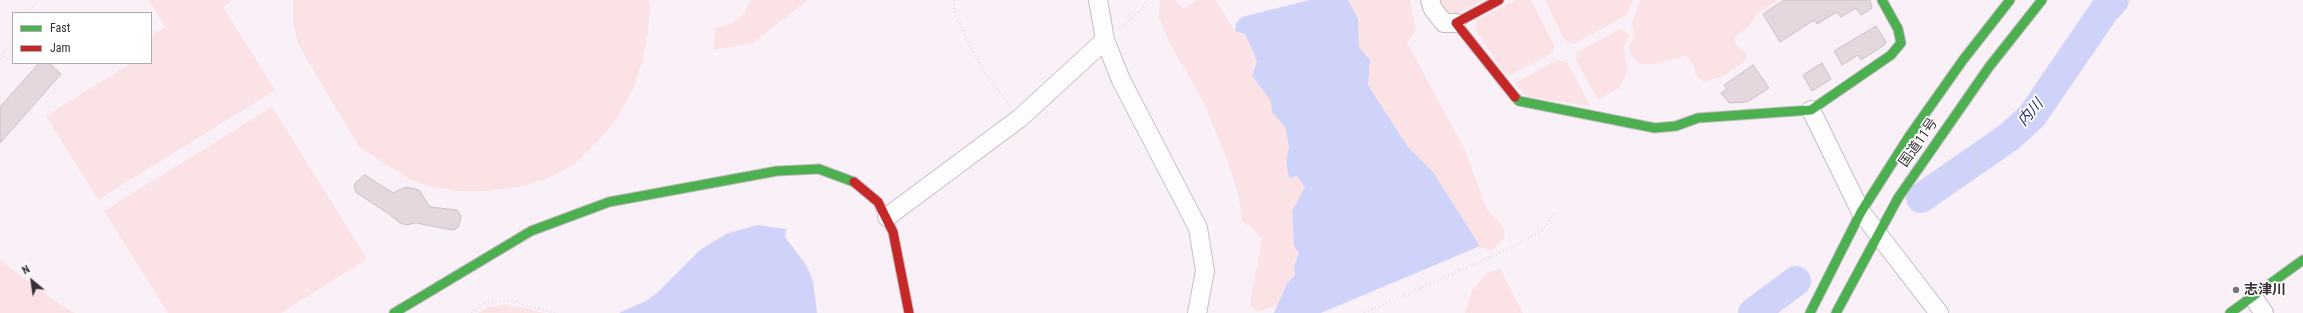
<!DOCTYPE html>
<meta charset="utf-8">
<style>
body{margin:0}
#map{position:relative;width:2303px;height:313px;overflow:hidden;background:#faf0f8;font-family:"Roboto Condensed",sans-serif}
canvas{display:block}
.legend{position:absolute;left:12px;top:12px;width:140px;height:52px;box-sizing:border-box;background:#fff;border:1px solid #afacaf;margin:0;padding:5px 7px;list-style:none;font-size:12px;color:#373036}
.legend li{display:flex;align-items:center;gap:8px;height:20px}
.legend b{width:20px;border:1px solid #afacaf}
.north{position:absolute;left:12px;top:261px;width:40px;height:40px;-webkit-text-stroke:3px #fff;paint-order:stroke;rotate:331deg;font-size:11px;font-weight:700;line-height:16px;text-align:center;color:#373036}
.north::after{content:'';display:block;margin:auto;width:14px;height:18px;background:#373036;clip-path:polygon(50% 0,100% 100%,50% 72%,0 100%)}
</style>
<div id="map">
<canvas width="2303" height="313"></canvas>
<ul class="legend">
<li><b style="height:5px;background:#4caf50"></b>Fast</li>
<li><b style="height:5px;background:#c62828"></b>Jam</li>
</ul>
<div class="north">N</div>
</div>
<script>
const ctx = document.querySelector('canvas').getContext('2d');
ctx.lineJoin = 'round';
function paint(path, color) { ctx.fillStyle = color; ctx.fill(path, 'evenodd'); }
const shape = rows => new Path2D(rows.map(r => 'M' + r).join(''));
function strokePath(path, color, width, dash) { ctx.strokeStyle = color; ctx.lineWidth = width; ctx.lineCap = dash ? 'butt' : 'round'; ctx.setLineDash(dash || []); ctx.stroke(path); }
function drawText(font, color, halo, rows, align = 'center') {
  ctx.font = font + ' "Roboto Condensed","Noto Sans JP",sans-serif'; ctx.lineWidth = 3.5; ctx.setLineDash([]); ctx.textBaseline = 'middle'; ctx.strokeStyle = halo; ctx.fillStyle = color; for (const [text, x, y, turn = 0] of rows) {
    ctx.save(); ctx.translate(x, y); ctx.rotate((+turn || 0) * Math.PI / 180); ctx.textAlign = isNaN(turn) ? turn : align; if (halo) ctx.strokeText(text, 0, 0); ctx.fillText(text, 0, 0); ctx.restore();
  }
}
paint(shape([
 [149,0,233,0,223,7,275,90,98,200,46,116,131,63,151,63,151,36,165,27],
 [293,0,649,0,650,6,648,33,642,63,633,89,617,118,597,142,575,164,546,179,520,187,486,191,456,191,428,186,409,179,359,147,298,44,293,22],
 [751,0,808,0,753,43,713,50,715,28,731,24,742,16],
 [1160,0,1175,0,1184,9,1197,0,1216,0,1235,31,1245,34,1257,61,1252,76,1271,101,1273,112,1285,127,1289,147,1286,161,1290,178,1297,176,1305,187,1292,211,1299,252,1294,266,1295,275,1287,283,1277,305,1257,312,1250,305,1262,239,1251,227,1242,222,1239,198,1228,162,1204,103,1168,40,1159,17],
 [1348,0,1410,0,1416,30,1407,43,1465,150,1487,210,1503,226,1505,238,1491,251,1480,246,1433,172,1408,147,1368,85,1370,60,1359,47,1358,19],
 [1435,0,1484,0,1448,19],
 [1515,0,1531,0,1555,47,1551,54,1510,75,1504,73,1476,30,1476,20],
 [1545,0,1633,0,1627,15,1574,44,1565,41],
 [1640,0,1777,0,1758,13,1749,26,1744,31,1738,33,1735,38,1736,45,1747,54,1746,60,1723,76,1704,82,1695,74,1694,65,1686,56,1654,64,1640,64,1633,57,1629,49,1630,42,1634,38,1634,31,1631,26],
 [1621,29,1629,34,1624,47,1627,72,1618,89,1598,100,1576,60,1577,52],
 [1557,60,1568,63,1590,106,1528,97,1515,83],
 [272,107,367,259,281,313,168,313,104,211],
 [0,260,56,302,75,313,0,313],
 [1500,269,1523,313,1465,313,1472,291,1487,273],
 [504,305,525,308,544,313,478,313,488,307]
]), '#fbe3e5');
paint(shape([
 [1310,0,1348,0,1358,19,1359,47,1370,60,1368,85,1408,147,1433,172,1480,246,1321,313,1274,313,1287,283,1295,275,1294,266,1299,253,1294,246,1292,211,1305,187,1297,176,1289,178,1286,161,1289,147,1285,127,1272,112,1271,101,1252,76,1257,61,1245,34,1235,31,1236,23,1242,17],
 [757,225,786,229,785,237,806,265,813,281,817,313,619,313,646,301,657,293,700,250,726,234]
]), '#cfd3f9');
strokePath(shape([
 [1921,198,2009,137,2032,116,2104,11,2114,0],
 [1753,313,1796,281]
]), '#cfd3f9', 30);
const building = shape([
 [1784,0,1870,0,1872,8,1861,15,1856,8,1841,17,1837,12,1817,24,1814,20,1780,42,1763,14,1784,0],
 [1876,26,1886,42,1883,46,1861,60,1858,55,1842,65,1834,51,1876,26],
 [39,63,49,63,61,74,0,143,0,107,39,63],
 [1822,63,1831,79,1812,91,1803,75,1822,63],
 [1753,65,1769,88,1747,102,1729,103,1721,93,1727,89,1724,85,1753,65],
 [365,175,393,193,406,187,419,190,430,207,457,210,461,216,459,226,456,229,452,230,416,223,406,225,400,223,389,214,357,193,354,188,355,183,365,175]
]);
paint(building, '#e4d7dd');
strokePath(building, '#cac0c5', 1);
const street = shape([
 [1098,0,1105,40,1121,80,1198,228,1205,271,1197,313],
 [1430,0,1433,9,1444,23,1456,23],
 [1811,110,1861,212,1939,313],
 [887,217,1020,118,1105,40],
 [2253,297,2264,313]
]);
const fast = shape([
 [1515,97,1519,101,1655,128,1676,126,1698,118,1811,110,1891,55,1901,43,1898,29,1882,0],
 [394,313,531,231,609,202,777,171,819,169,854,182],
 [1810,313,1861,212,1910,135,1963,60,2010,0],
 [1836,313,1898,198,1989,67,2042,0],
 [2230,313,2303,260]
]);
const jam = shape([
 [1499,0,1456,23,1515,97],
 [854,182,878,202,893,232,909,313]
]);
strokePath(street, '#c5bdc4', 20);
strokePath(fast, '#c5bdc4', 11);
strokePath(jam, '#c5bdc4', 11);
strokePath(shape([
 [954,0,955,13,970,46,986,75,1010,105],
 [28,13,37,0],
 [1120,29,1143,8,1146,0],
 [0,59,13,41],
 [471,313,485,303,509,300,555,313],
 [1364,313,1508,249,1543,230,1555,212]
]), '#e4e2e4', 2.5, [1, 3]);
strokePath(street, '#fefdfe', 18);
strokePath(fast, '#4caf50', 9);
strokePath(jam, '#c62828', 9);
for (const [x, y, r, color] of [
 [2236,290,4,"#7b737a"]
]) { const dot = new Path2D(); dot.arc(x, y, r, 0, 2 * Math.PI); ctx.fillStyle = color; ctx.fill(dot); strokePath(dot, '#fff', 1.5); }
drawText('14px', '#373036', '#fff', [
 ["国道11号",1919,143,-55]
]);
drawText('bold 14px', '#373036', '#fff', [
 ["志津川",2244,290]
], 'left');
drawText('italic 15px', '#2a2f6a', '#fff', [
 ["内川",2031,113,-49]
]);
</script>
